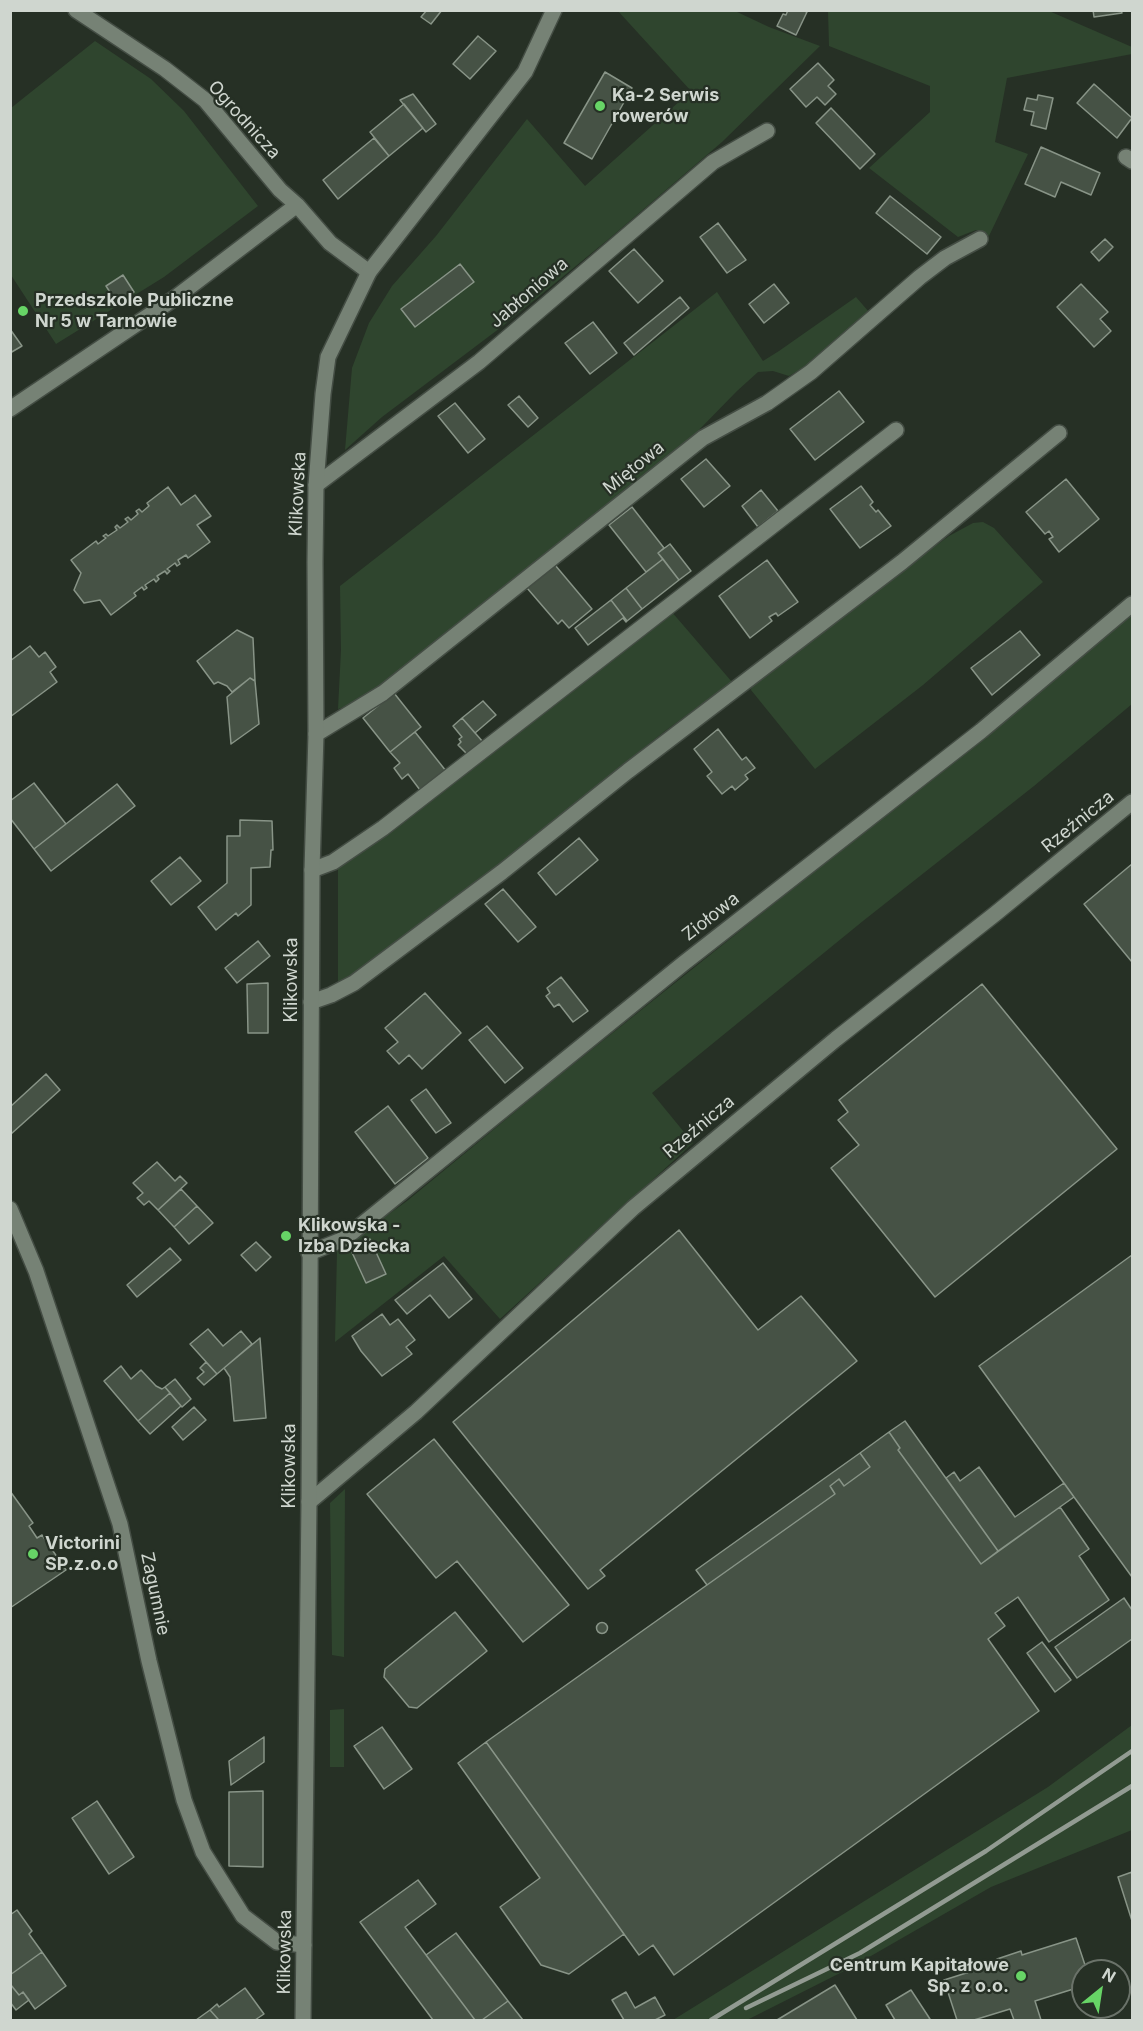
<!DOCTYPE html>
<meta charset="utf-8">
<style>
body{margin:0}
#map{position:relative;width:1143px;height:2031px;overflow:hidden;background:#263025;font-family:Inter,sans-serif}
canvas{display:block}
.frame{position:absolute;inset:0;border:12px solid #cfd6cf;pointer-events:none}
.north{position:absolute;left:1071px;top:1959px;width:60px;height:60px;box-sizing:border-box;background:#263025;border:2px solid #6a7269;border-radius:50%;rotate:30deg;font-size:16px;font-weight:700;line-height:24px;text-align:center;color:#cfd6cf}
.north::after{content:'';display:block;margin:auto;width:21px;height:27px;background:#67d466;clip-path:polygon(50% 0,100% 100%,50% 72%,0 100%)}
</style>
<div id="map">
<canvas width="1143" height="2031"></canvas>
<div class="frame"></div>
<div class="north">N</div>
</div>
<script>
const ctx = document.querySelector('canvas').getContext('2d');
ctx.lineJoin = 'round';
function paint(path, color) { ctx.fillStyle = color; ctx.fill(path, 'evenodd'); }
const shape = rows => new Path2D(rows.map(r => 'M' + r).join(''));
function strokePath(path, color, width, dash) { ctx.strokeStyle = color; ctx.lineWidth = width; ctx.lineCap = dash ? 'butt' : 'round'; ctx.setLineDash(dash || []); ctx.stroke(path); }
function drawText(font, color, halo, rows, align = 'center') {
  ctx.font = font + ' Inter,sans-serif'; ctx.lineWidth = 4.5; ctx.setLineDash([]); ctx.textBaseline = 'middle'; ctx.strokeStyle = halo; ctx.fillStyle = color; for (const [text, x, y, turn = 0] of rows) {
    ctx.save(); ctx.translate(x, y); ctx.rotate((+turn || 0) * Math.PI / 180); ctx.textAlign = isNaN(turn) ? turn : align; if (halo) ctx.strokeText(text, 0, 0); ctx.fillText(text, 0, 0); ctx.restore();
  }
}
paint(shape([
 [618,11,735,11,769,27,820,46,722,142,610,238,504,325,382,417,345,450,352,368,369,323,392,286,436,236,527,119,585,186,691,91],
 [828,11,1049,11,1132,47,1132,54,1007,78,995,142,1028,154,989,236,976,230,958,237,869,168,930,112,930,86,829,46],
 [95,41,151,79,184,111,258,206,164,277,56,344,11,275,11,108],
 [717,292,763,361,779,351,856,297,869,312,812,363,789,376,773,371,758,372,737,391,695,434,536,562,471,612,380,687,356,703,338,709,341,650,340,586],
 [983,522,994,528,1043,582,923,685,815,769,751,690,752,683,848,610,949,536,973,523],
 [1132,610,1132,704,1034,786,863,921,652,1093,693,1143,500,1319,444,1256,335,1342,337,1251,407,1201,550,1083,971,746],
 [671,611,732,682,665,731,479,880,352,977,338,984,338,867,385,836],
 [345,1489,344,1657,332,1655,330,1503],
 [344,1709,344,1767,330,1767,330,1710],
 [1132,1725,1132,1830,991,1887,850,1968,747,2020,673,2020,1048,1787]
]), '#2f452e');
const building = shape([
 [427,10,442,10,431,24,421,17,427,10],
 [788,10,802,10,807,12,796,35,777,26,783,14,786,15,788,10],
 [1093,10,1121,10,1122,13,1094,17,1093,10],
 [478,36,496,51,470,79,453,64,478,36],
 [818,63,834,80,828,86,836,94,825,105,817,97,806,107,790,89,818,63],
 [605,72,632,88,592,159,564,143,605,72],
 [1094,84,1132,118,1117,138,1077,103,1094,84],
 [413,94,436,124,426,132,400,100,413,94],
 [1038,95,1053,98,1046,129,1031,125,1034,112,1024,110,1027,98,1037,100,1038,95],
 [404,104,423,128,389,156,370,132,404,104],
 [831,108,875,154,860,169,816,123,831,108],
 [374,138,389,156,338,199,323,180,374,138],
 [1041,147,1100,173,1091,195,1061,182,1055,197,1025,184,1041,147],
 [890,196,941,237,927,254,876,213,890,196],
 [718,223,746,260,727,273,700,237,718,223],
 [1105,239,1113,247,1099,261,1091,252,1105,239],
 [634,249,663,281,638,303,609,271,634,249],
 [460,264,474,282,415,327,401,309,460,264],
 [123,275,134,292,117,303,106,286,123,275],
 [774,284,789,303,764,323,749,304,774,284],
 [1081,284,1108,312,1100,319,1111,331,1094,347,1057,307,1081,284],
 [680,297,689,308,634,355,624,343,680,297],
 [593,322,617,353,590,374,565,343,593,322],
 [10,329,22,346,10,353,10,329],
 [839,391,864,422,815,460,790,429,839,391],
 [519,396,538,418,528,427,508,405,519,396],
 [455,403,485,439,468,453,438,416,455,403],
 [706,459,730,486,704,507,681,479,706,459],
 [1066,479,1099,519,1059,552,1049,539,1053,537,1049,531,1045,534,1026,512,1066,479],
 [861,486,873,502,870,505,876,512,878,510,891,526,860,548,830,509,861,486],
 [168,487,181,505,195,495,211,516,197,525,210,542,188,558,186,555,178,560,180,564,177,566,175,563,167,569,170,571,167,574,165,571,157,576,159,579,156,582,154,579,145,585,147,588,144,590,142,587,134,593,136,596,111,615,100,600,84,603,74,590,81,573,71,560,96,541,98,544,106,538,103,536,106,534,108,536,117,530,115,527,117,525,120,528,128,522,125,519,128,517,131,520,138,514,136,511,139,509,142,512,149,506,147,503,168,487],
 [761,490,778,511,758,527,742,506,761,490],
 [632,507,664,548,658,553,663,559,646,572,609,525,632,507],
 [670,544,691,571,679,580,658,553,670,544],
 [663,559,679,580,642,609,626,588,663,559],
 [767,560,798,602,778,616,776,613,769,617,772,621,750,638,719,596,767,560],
 [555,565,592,609,569,628,562,620,558,624,527,588,555,565],
 [626,588,642,609,627,621,611,600,626,588],
 [611,600,627,621,626,622,623,618,588,645,575,628,611,600],
 [237,630,253,638,255,681,250,678,232,692,227,686,218,682,214,684,197,661,237,630],
 [1020,631,1040,655,992,695,971,668,1020,631],
 [30,646,39,657,45,652,56,667,50,672,57,682,10,717,10,661,30,646],
 [250,678,255,681,259,724,231,744,227,697,250,678],
 [394,693,421,727,390,752,363,718,394,693],
 [483,701,496,715,475,733,462,718,483,701],
 [462,718,483,742,467,754,458,745,461,742,459,739,462,737,453,726,462,718],
 [718,729,742,760,746,757,755,768,745,775,748,779,735,790,732,786,722,794,707,776,712,772,694,749,718,729],
 [415,732,446,771,420,790,408,774,402,779,394,768,400,763,390,752,415,732],
 [34,783,66,824,34,849,10,818,10,801,34,783],
 [117,784,135,806,51,871,34,849,117,784],
 [240,820,272,821,273,850,271,850,270,867,251,868,251,905,238,916,236,913,216,930,198,907,227,883,227,836,240,836,240,820],
 [579,838,598,860,556,895,538,873,579,838],
 [180,857,201,881,171,905,151,881,180,857],
 [1132,864,1132,962,1084,904,1132,864],
 [503,889,536,927,518,942,485,904,503,889],
 [258,941,270,956,237,983,225,968,258,941],
 [561,977,588,1011,573,1022,559,1004,554,1007,546,996,550,993,547,988,561,977],
 [268,983,268,1033,248,1033,247,984,268,983],
 [982,984,1117,1149,935,1297,831,1168,859,1145,838,1120,848,1112,839,1100,982,984],
 [425,993,461,1033,422,1069,409,1055,399,1064,387,1051,398,1042,385,1028,425,993],
 [487,1026,523,1068,505,1083,469,1040,487,1026],
 [46,1074,60,1090,11,1134,10,1107,46,1074],
 [426,1089,451,1123,436,1133,411,1100,426,1089],
 [388,1106,428,1158,395,1184,355,1132,388,1106],
 [157,1162,175,1181,180,1176,187,1183,158,1210,149,1201,144,1205,137,1198,143,1193,133,1183,157,1162],
 [181,1189,197,1206,174,1227,158,1210,181,1189],
 [197,1206,213,1223,189,1244,174,1227,197,1206],
 [679,1230,758,1330,801,1296,857,1361,600,1570,605,1576,588,1589,453,1422,679,1230],
 [370,1239,386,1274,366,1283,350,1248,370,1239],
 [256,1242,271,1257,256,1271,241,1255,256,1242],
 [170,1248,181,1260,137,1297,127,1285,170,1248],
 [1132,1255,1132,1577,979,1366,1132,1255],
 [443,1263,472,1299,449,1318,430,1295,407,1314,395,1300,443,1263],
 [382,1314,390,1325,398,1319,415,1340,406,1347,412,1354,382,1376,361,1351,352,1336,382,1314],
 [208,1329,223,1346,241,1331,252,1344,217,1374,190,1344,208,1329],
 [260,1338,266,1418,234,1421,230,1377,224,1368,260,1338],
 [206,1362,217,1374,204,1385,197,1378,204,1372,200,1368,206,1362],
 [121,1366,131,1379,141,1370,156,1386,162,1389,165,1387,170,1393,138,1421,104,1381,121,1366],
 [175,1379,191,1399,182,1407,165,1387,175,1379],
 [170,1393,181,1406,150,1434,138,1421,170,1393],
 [194,1407,206,1420,183,1440,172,1427,194,1407],
 [905,1421,998,1551,981,1564,898,1450,900,1448,889,1432,905,1421],
 [889,1432,900,1448,898,1450,981,1564,1060,1507,1089,1549,1079,1556,1109,1600,1049,1642,1018,1597,995,1613,1005,1626,988,1639,1039,1711,674,1975,653,1945,639,1955,486,1742,835,1494,830,1486,839,1479,844,1486,870,1467,860,1453,889,1432],
 [434,1439,569,1605,523,1642,457,1561,436,1578,367,1494,434,1439],
 [860,1453,870,1467,844,1486,839,1479,830,1486,835,1494,707,1585,696,1570,860,1453],
 [979,1467,1015,1517,1064,1483,1074,1497,998,1551,946,1478,954,1472,960,1481,979,1467],
 [10,1491,33,1523,29,1526,37,1538,42,1535,66,1570,10,1608,10,1491],
 [1124,1598,1132,1610,1132,1639,1077,1678,1055,1647,1124,1598],
 [455,1612,487,1651,417,1708,409,1707,384,1677,385,1669,455,1612],
 '596.5 1628a5.5 5.5 0 1 1 11 0a5.5 5.5 0 1 1-11 0Z',
 [1042,1642,1071,1680,1055,1692,1027,1653,1042,1642],
 [382,1727,412,1769,384,1789,354,1746,382,1727],
 [264,1737,264,1762,231,1785,229,1761,264,1737],
 [486,1742,624,1934,569,1974,541,1965,500,1907,540,1878,458,1763,486,1742],
 [263,1791,263,1867,229,1866,229,1792,263,1791],
 [97,1801,134,1857,109,1874,72,1818,97,1801],
 [1132,1872,1132,1921,1118,1877,1132,1872],
 [418,1880,436,1904,405,1927,475,2020,433,2020,360,1922,418,1880],
 [17,1910,32,1931,29,1934,42,1952,10,1975,10,1915,17,1910],
 [456,1933,508,2001,482,2020,475,2020,426,1955,456,1933],
 [1076,1938,1087,1971,1083,1971,1083,1986,1035,2001,1041,2020,1014,2020,1010,2009,974,2020,957,2020,944,1980,998,1963,997,1959,1021,1951,1022,1955,1076,1938],
 [42,1952,66,1986,35,2009,23,1992,19,1995,10,1984,10,1975,42,1952],
 [11,1985,19,1995,23,1992,29,2000,16,2010,10,2002,11,1985],
 [835,1985,857,2020,777,2020,835,1985],
 [245,1988,264,2014,255,2020,216,2020,218,2019,210,2010,217,2004,219,2007,245,1988],
 [911,1990,930,2019,928,2020,895,2020,886,2005,911,1990],
 [626,1992,635,2008,655,1997,665,2015,655,2020,624,2020,612,2000,626,1992],
 [508,2001,523,2020,482,2020,508,2001],
 [210,2010,218,2019,216,2020,196,2020,210,2010]
]);
paint(building, '#465245');
strokePath(building, '#889487', 1.5);
const minor = shape([
 [76,10,165,69,205,100,280,190,297,205,330,243,369,272],
 [1126,157,1132,161],
 [10,409,175,298,297,205],
 [316,485,479,362,713,162,767,131],
 [316,734,383,693,703,438,767,403,811,372,920,277,945,258,980,239],
 [312,870,333,862,383,828,896,430],
 [311,1002,331,995,354,983,502,872,628,771,902,562,1059,433],
 [10,1209,36,1271,120,1524,149,1661,184,1800,203,1852,243,1916,277,1942,304,1945],
 [309,1253,344,1239,684,963,981,731,1132,604],
 [309,1502,416,1412,633,1208,836,1039,995,914,1132,802]
]);
const tertiary = shape([
 [303,2020,309,1502,312,870,316,734,315,562,316,485,323,394,328,357,369,272,525,72,554,10]
]);
strokePath(minor, '#444d44', 18);
strokePath(tertiary, '#444d44', 18);
strokePath(minor, '#768275', 15);
strokePath(tertiary, '#768275', 15);
strokePath(shape([
 [746,2008,860,1953,1132,1786],
 [711,2020,986,1851,1132,1751]
]), '#929b92', 4.5);
for (const [x, y, r, color] of [
 [600,106,6,"#67d466"],
 [23,311,6,"#67d466"],
 [286,1236,6,"#67d466"],
 [33,1554,6,"#67d466"],
 [1021,1976,6,"#67d466"]
]) { const dot = new Path2D(); dot.arc(x, y, r, 0, 2 * Math.PI); ctx.fillStyle = color; ctx.fill(dot); strokePath(dot, '#263025', 2); }
drawText('bold 18px', '#cfd6cf', '#263025', [
 ["Ka-2 Serwis",612,96],
 ["rowerów",612,117],
 ["Przedszkole Publiczne",35,301],
 ["Nr 5 w Tarnowie",35,322],
 ["Klikowska -",298,1226],
 ["Izba Dziecka",298,1247],
 ["Victorini",45,1544],
 ["SP.z.o.o",45,1565],
 ["Centrum Kapitałowe",1009,1966,"right"],
 ["Sp. z o.o.",1009,1987,"right"]
], 'left');
drawText('18px', '#cfd6cf', '#263025', [
 ["Ogrodnicza",244,120,48],
 ["Jabłoniowa",529,293,-41],
 ["Miętowa",634,468,-39],
 ["Klikowska",298,494,-87],
 ["Rzeźnicza",1078,822,-39],
 ["Ziołowa",711,917,-38],
 ["Klikowska",292,980,-90],
 ["Rzeźnicza",699,1127,-40],
 ["Klikowska",290,1466,-90],
 ["Zagumnie",155,1594,78],
 ["Klikowska",285,1952,-89]
]);
</script>
